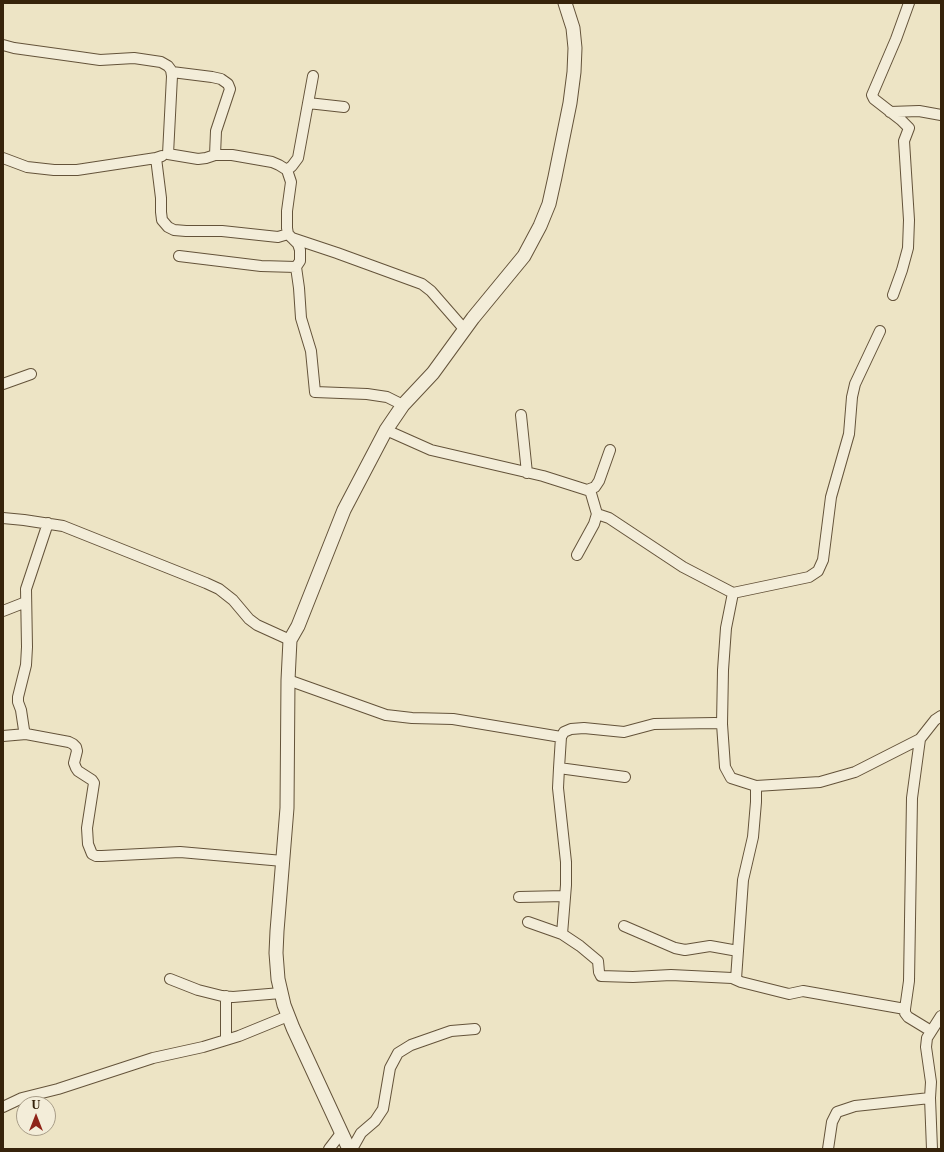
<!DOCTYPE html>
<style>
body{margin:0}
#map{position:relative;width:944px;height:1152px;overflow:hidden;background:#ede4c5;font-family:"Libre Caslon Text",serif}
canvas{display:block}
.frame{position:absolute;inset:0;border:4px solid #36230b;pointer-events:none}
.north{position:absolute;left:16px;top:1096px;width:40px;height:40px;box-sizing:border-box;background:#f3edd9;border:1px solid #a79c87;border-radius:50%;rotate:0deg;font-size:11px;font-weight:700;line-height:16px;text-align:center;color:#36230b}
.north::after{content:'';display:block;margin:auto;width:14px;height:18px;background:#8f2418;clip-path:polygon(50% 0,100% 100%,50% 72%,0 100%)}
</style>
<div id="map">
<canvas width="944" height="1152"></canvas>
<div class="frame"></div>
<div class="north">U</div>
</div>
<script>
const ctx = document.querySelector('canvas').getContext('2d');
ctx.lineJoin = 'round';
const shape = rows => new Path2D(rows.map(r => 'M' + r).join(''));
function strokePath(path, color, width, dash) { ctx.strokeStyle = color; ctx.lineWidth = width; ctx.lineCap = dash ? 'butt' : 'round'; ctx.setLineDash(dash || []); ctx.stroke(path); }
const minor = shape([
 [3,45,14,48,79,57,100,60,134,58,161,62,168,66,171,70,172,76,168,154,198,159,206,158,215,155,232,155,272,162,279,165,287,170,291,182,287,211,287,228,288,234,292,238,337,253,422,284,431,291,465,330],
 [172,72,212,77,221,79,228,84,230,89,216,131,215,155],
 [308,103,344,107],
 [890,112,919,111,941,115],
 [3,158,27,167,54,170,77,170,156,158,162,156],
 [156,158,161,198,161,212,162,220,168,227,174,230,186,231,222,231,278,237,288,234],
 [287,170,292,166,298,158,313,76],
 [179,256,261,266,296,267,300,261,300,250,298,244,293,239],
 [296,267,299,288,301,318,311,351,315,392,367,394,387,397,403,405],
 [893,295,902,270,908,248,909,220,904,141,909,128,901,120,874,99,872,95,896,39,909,3],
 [3,384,31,374],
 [521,415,527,473],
 [386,430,431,450,543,476,587,490,595,487,599,481,610,450],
 [597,514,609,518,683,567,733,593],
 [3,518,24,520,63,526,206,583,219,589,233,600,249,619,257,625,290,640],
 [48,523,26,589,27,647,26,665,18,697,18,702,21,710,24,730,26,734,69,742,73,744,76,747,77,751,74,763,76,768,78,771,92,780,94,783,87,828,88,844,92,854,96,856,102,856,180,852,283,861],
 [577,555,594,524,597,514,590,490],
 [3,611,26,602],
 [288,680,386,715,412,718,453,719,561,737],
 [722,724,723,670,726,628,733,593,809,577,818,571,823,560,831,497,849,434,852,397,855,384,880,331],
 [3,736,26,734],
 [920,739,912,798,909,981,905,1009,905,1013,908,1017,931,1031],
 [559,768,561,737,564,732,571,729,584,728,624,732,654,724,715,723,722,724,725,767,731,778,756,786,820,782,855,772,920,739,935,720,941,716],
 [519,897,565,896],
 [528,922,562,934,580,946,598,961,599,972,601,976,633,977,671,975,732,978,741,982,789,994,803,991,905,1009],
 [624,926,675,948,685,950,710,946,738,951],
 [562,934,566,885,566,862,558,788,559,768,625,777],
 [170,979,198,990,222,996,233,997,281,993],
 [736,979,743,880,753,837,756,802,756,786],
 [226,996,226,1040],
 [930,1098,932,1149],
 [3,1107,22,1098,58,1089,153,1058,203,1047,239,1036,288,1016],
 [329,1149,342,1132],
 [352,1149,361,1133,375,1121,383,1109,390,1068,398,1053,411,1045,451,1031,475,1029],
 [828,1149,832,1122,837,1112,855,1106,930,1098,931,1082,926,1047,927,1038,941,1016]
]);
const tertiary = shape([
 [349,1149,293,1028,284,1005,278,979,276,953,277,931,287,808,288,680,290,640,298,626,344,510,386,430,403,405,433,373,473,318,524,256,540,226,549,204,555,177,570,103,574,72,575,48,573,28,565,3]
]);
strokePath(minor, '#64533a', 12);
strokePath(tertiary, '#64533a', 15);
strokePath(minor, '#f3edd9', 10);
strokePath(tertiary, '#f3edd9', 13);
</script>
